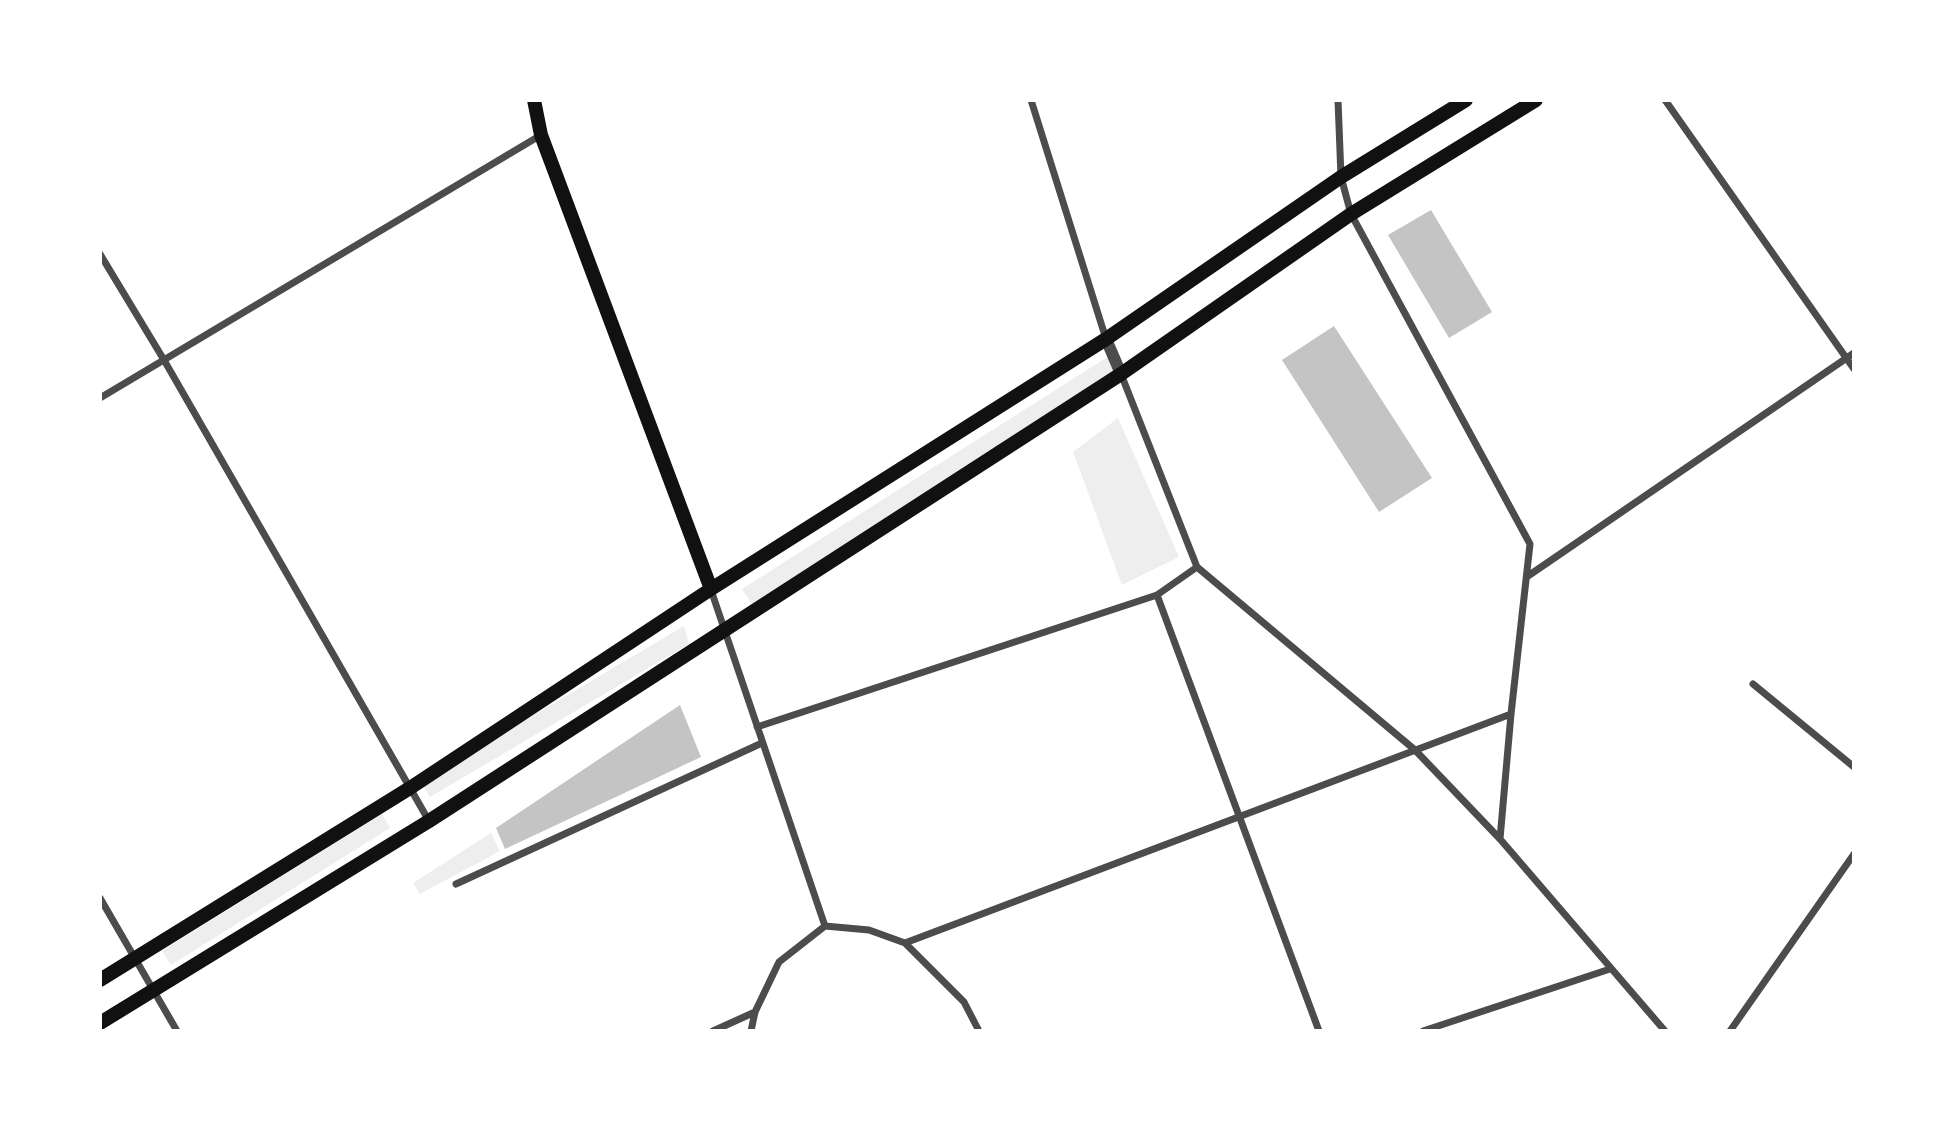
<!DOCTYPE html>
<style>
body{margin:0}
#map{position:relative;width:1954px;height:1131px;overflow:hidden;background:#fff;font-family:"Roboto Serif",serif}
canvas{display:block}
.frame{position:absolute;inset:0;border:102px solid #fff;pointer-events:none}
</style>
<div id="map">
<canvas width="1954" height="1131"></canvas>
<div class="frame"></div>
</div>
<script>
const ctx = document.querySelector('canvas').getContext('2d');
ctx.lineJoin = 'round';
function paint(path, color) { ctx.fillStyle = color; ctx.fill(path, 'evenodd'); }
const shape = rows => new Path2D(rows.map(r => 'M' + r).join(''));
function strokePath(path, color, width, dash) { ctx.strokeStyle = color; ctx.lineWidth = width; ctx.lineCap = dash ? 'butt' : 'round'; ctx.setLineDash(dash || []); ctx.stroke(path); }
paint(shape([
 [1109,356,1118,371,752,604,742,589],
 [1118,418,1179,557,1122,585,1073,452],
 [684,626,689,644,430,797,421,782],
 [382,814,390,828,171,965,162,951],
 [491,833,500,851,420,894,413,883]
]), '#eee');
paint(shape([
 [1431,210,1492,312,1449,338,1388,235],
 [1334,326,1432,478,1379,512,1282,360],
 [680,705,701,757,505,849,496,828]
]), '#c4c4c4');
strokePath(shape([
 [1031,100,1106,339],
 [1338,100,1341,177,1351,214,1530,544,1511,714,1500,839],
 [1665,100,1854,369],
 [100,254,164,360,429,821],
 [1121,374,1197,567,1415,750,1500,839,1665,1031],
 [100,398,541,135],
 [1528,576,1854,353],
 [711,590,825,926],
 [1157,595,1319,1031],
 [1753,684,1854,767],
 [757,727,1157,595,1197,567],
 [456,884,762,743],
 [100,898,177,1031],
 [905,943,1511,714],
 [713,1031,755,1012],
 [751,1031,755,1012,779,962,825,926,869,930,905,943,964,1002,979,1031],
 [1423,1031,1610,969],
 [1730,1031,1854,854]
]), '#4c4c4c', 7);
strokePath(shape([
 [1106,339,1121,374]
]), '#4c4c4c', 12);
strokePath(shape([
 [534,100,541,135,711,589],
 [100,980,410,788,711,589,1106,339,1341,177,1466,100],
 [100,1023,429,821,1121,374,1351,214,1536,100]
]), '#111', 14);
</script>
